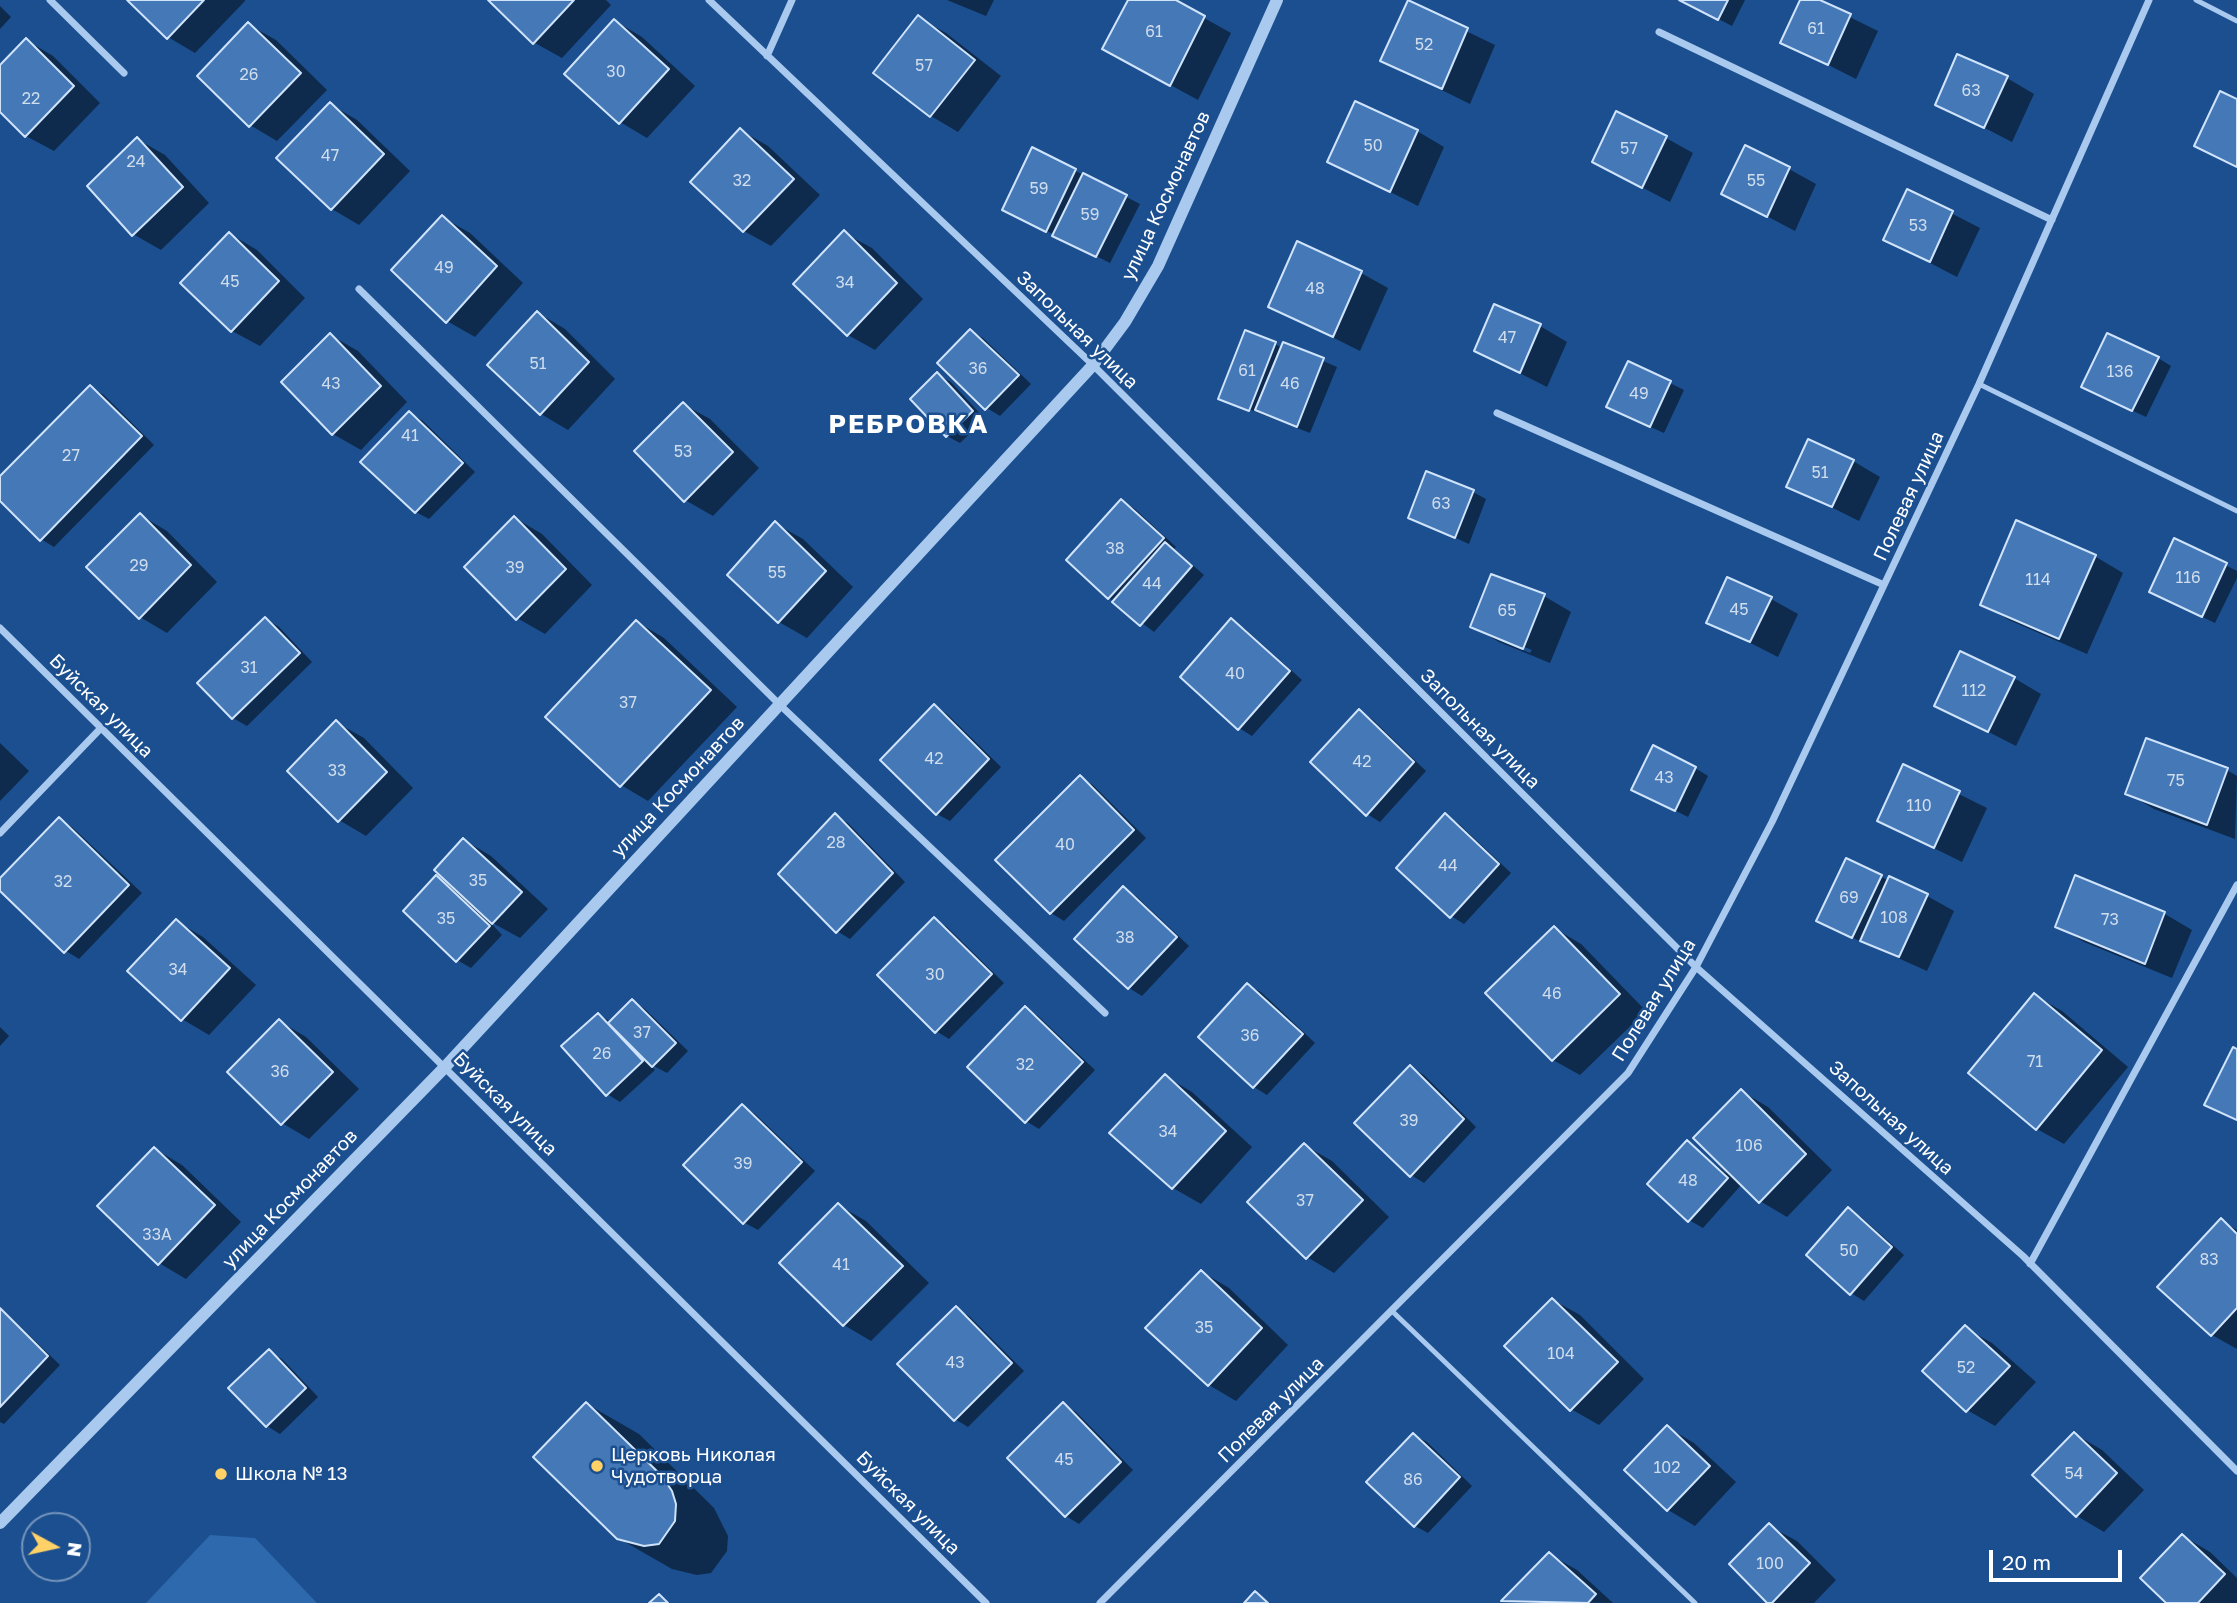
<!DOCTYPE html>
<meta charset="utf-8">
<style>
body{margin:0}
#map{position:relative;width:2237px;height:1603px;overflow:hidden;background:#1b4f8f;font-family:"Golos Text",sans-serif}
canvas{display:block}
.north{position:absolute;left:21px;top:1512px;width:70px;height:70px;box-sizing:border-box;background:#1b4f8f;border:2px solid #7695bc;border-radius:50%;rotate:98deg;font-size:19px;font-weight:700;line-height:28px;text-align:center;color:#fff}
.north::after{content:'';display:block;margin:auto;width:24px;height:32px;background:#ffd166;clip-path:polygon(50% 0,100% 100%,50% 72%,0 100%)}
.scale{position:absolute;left:1989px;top:1550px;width:133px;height:32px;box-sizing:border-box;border:4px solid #fff;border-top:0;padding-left:9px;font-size:21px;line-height:24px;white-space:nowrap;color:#fff;-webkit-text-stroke:5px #1b4f8f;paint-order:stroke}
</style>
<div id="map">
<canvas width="2237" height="1603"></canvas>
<div class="north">N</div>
<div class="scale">20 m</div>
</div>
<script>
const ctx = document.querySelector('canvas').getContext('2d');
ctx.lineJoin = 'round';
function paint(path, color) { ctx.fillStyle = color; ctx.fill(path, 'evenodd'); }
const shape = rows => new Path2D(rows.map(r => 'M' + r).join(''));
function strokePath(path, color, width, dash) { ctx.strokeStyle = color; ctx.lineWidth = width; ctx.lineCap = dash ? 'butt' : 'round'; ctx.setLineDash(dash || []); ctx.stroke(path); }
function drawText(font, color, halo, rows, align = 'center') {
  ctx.font = font + ' "Golos Text",sans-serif'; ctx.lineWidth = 5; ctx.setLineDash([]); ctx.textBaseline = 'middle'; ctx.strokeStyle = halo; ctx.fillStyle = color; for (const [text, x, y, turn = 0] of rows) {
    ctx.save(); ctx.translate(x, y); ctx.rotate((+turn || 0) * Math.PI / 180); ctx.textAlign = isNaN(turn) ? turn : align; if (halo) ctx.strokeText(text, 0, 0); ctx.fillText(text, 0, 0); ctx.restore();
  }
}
paint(shape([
 [210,1535,255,1538,317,1603,146,1603]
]), '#2e69ad');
paint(shape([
 [129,0,245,0,245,1,195,53,168,37],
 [490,0,606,0,611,5,562,58,535,43],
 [947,0,994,0,986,16],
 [1130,0,1172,0,1231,33,1198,100,1132,64],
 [1682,0,1745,0,1732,26],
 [1802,0,1815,0,1878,31,1856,79,1783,42],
 [1408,3,1495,45,1470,104,1383,61],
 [0,6,11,17,0,29],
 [918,18,946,33,1001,76,958,132,931,116],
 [615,21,642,37,695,86,647,138,620,122],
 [249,25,276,40,327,90,277,141,250,125],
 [26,40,53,56,100,103,54,151,26,136,0,109,0,68],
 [2007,78,2034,94,2012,142,1938,104],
 [330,104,357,120,410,171,359,225,332,209],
 [740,130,768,146,820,195,771,246,744,231],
 [1417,131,1444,147,1418,206,1329,161],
 [1666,138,1693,153,1670,202,1594,162],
 [137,139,165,155,209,203,161,250,133,234],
 [1033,149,1140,204,1110,263,1017,216],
 [1789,169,1816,184,1795,231,1723,193],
 [1908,191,1980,228,1957,277,1886,240],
 [442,217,470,233,523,283,475,337,447,321],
 [844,233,872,248,923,299,875,350,848,335],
 [230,234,257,250,305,298,260,346,232,331],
 [1361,273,1388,288,1360,351,1270,306],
 [538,313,565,329,615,379,568,430,541,414],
 [1540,326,1567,342,1547,387,1476,351],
 [970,331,983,338,1031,384,1000,416,987,408],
 [330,335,358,351,407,402,361,450,333,434,284,382],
 [1275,344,1282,348,1284,344,1337,367,1310,433,1220,398],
 [2158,358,2171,366,2146,417,2083,387],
 [1629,363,1684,390,1664,433,1621,414],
 [938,375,951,382,985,419,960,443,947,436],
 [90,387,104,395,154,445,54,547,41,539,0,499,0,478],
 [683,404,710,419,759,468,713,516,685,500],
 [410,413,423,421,475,472,429,519,416,512],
 [1853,461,1880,477,1859,521,1789,486],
 [1473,492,1486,499,1469,544,1410,517],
 [1122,501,1135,509,1176,547,1174,549,1204,575,1154,632,1109,598],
 [140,515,167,531,217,582,167,633,140,617],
 [515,518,542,534,592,585,545,634,517,618],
 [2017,522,2096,557,2123,573,2087,654,2009,620,1982,604],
 [776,524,803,539,853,587,807,638,779,622,730,575],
 [2175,540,2237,571,2237,578,2215,623,2151,592],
 [1544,596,1571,612,1550,663,1499,642,1472,626],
 [1498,637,1532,650,1530,653,1498,640],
 [1771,599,1798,614,1778,657,1709,622],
 [266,619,279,627,312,662,247,726,233,718,199,683],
 [1231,621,1244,628,1302,680,1252,736,1239,728],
 [637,622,664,638,737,707,648,801,621,785],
 [2014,678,2041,694,2016,746,1936,705],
 [934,706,947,714,1001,767,950,821,937,814],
 [1359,711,1372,719,1426,771,1380,822,1367,814],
 [337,723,364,738,413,788,366,836,339,820],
 [0,743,29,771,0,801],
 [1904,767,1987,808,1962,862,1879,821],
 [1695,768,1708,776,1688,817,1647,796],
 [2227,770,2237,776,2235,839,2154,809,2127,793],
 [1080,777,1093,785,1146,838,1064,921,1051,913],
 [835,816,848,823,905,882,850,939,837,931],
 [1445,816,1458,823,1511,873,1464,924,1451,916],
 [59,819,72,827,142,893,79,959,66,951,0,889,0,881],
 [464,840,491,856,548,909,520,938,489,921,502,935,471,968,457,960,436,878,452,887],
 [1881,877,1927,896,1954,911,1927,971,1831,928],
 [2076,877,2165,914,2192,930,2172,978,2084,942,2057,926],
 [1123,888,1136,896,1189,946,1142,996,1129,988],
 [934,919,947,927,1004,983,949,1039,936,1031],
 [176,921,203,937,256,985,209,1035,182,1019],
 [1554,928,1581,944,1646,1011,1580,1075,1553,1060],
 [1247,985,1261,992,1315,1043,1267,1095,1254,1087,1201,1037],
 [2034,995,2062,1011,2128,1067,2064,1144,2037,1129],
 [632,1001,645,1009,688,1051,667,1073,650,1064,655,1070,620,1102,607,1094,599,1015,611,1022],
 [1025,1008,1038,1016,1095,1070,1039,1129,1026,1121],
 [279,1021,306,1037,359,1089,309,1139,282,1123],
 [0,1027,9,1036,0,1046],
 [1411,1067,1424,1075,1476,1127,1424,1183,1411,1175],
 [1165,1076,1192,1092,1252,1147,1201,1204,1173,1188,1111,1133],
 [1741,1091,1768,1107,1832,1170,1787,1217,1760,1201,1742,1184,1703,1228,1689,1220,1687,1142,1726,1173],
 [742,1106,755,1114,815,1171,758,1230,745,1223,685,1165],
 [1304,1145,1332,1161,1389,1217,1334,1273,1307,1257],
 [155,1149,182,1165,241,1222,186,1279,159,1263],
 [838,1205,866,1221,929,1283,871,1341,844,1325,782,1263],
 [1848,1210,1861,1217,1904,1255,1864,1301,1851,1293],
 [2221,1221,2237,1230,2237,1349,2212,1335],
 [1202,1272,1229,1288,1288,1345,1236,1401,1209,1385],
 [1553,1300,1580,1315,1644,1379,1599,1425,1571,1409],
 [0,1307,60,1365,4,1424,0,1422],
 [956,1308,969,1316,1024,1371,968,1427,955,1419],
 [1965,1328,1992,1343,2036,1382,1995,1426,1967,1410],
 [269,1352,282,1359,318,1397,280,1434,267,1426],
 [587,1404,639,1434,714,1508,728,1536,727,1551,711,1573,697,1575,672,1569,618,1538],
 [1063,1404,1076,1412,1133,1470,1079,1524,1066,1516],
 [1667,1427,1694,1443,1736,1482,1695,1526,1668,1510,1627,1470],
 [2075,1434,2102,1450,2144,1490,2104,1532,2077,1516],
 [1414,1435,1427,1442,1472,1486,1428,1533,1415,1526],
 [1769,1526,1797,1541,1836,1580,1814,1603,1769,1603],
 [2183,1536,2210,1552,2237,1578,2237,1603,2169,1603],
 [1549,1554,1577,1570,1613,1603,1503,1601]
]), '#0007');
const building = shape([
 [127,0,204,0,167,39,127,0],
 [488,0,574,0,533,44,488,0],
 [1128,0,1176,0,1205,16,1170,86,1102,49,1128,0],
 [1408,0,1468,28,1442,89,1380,61,1408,0],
 [1679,0,1728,0,1718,20,1679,0],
 [1800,0,1820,0,1851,14,1828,65,1780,43,1800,0],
 [918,15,975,60,930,117,873,73,918,15],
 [614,19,669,69,619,124,564,74,614,19],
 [248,22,301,73,249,127,197,76,248,22],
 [26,38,74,86,25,137,0,112,0,65,26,38],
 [1957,54,2008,76,1984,128,1935,105,1957,54],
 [2220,91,2237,99,2237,167,2194,146,2220,91],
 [1355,101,1418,130,1390,192,1327,162,1355,101],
 [330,102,384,154,331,210,276,158,330,102],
 [1616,111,1667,136,1642,188,1592,162,1616,111],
 [740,128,794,179,743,232,690,182,740,128],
 [137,137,183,187,132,236,87,186,137,137],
 [1745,145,1790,167,1767,217,1721,194,1745,145],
 [1032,147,1076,169,1046,232,1002,210,1032,147],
 [1083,173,1127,195,1096,257,1052,236,1083,173],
 [1907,189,1953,211,1930,262,1883,240,1907,189],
 [442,215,497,266,446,323,391,270,442,215],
 [844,230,897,283,847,336,793,284,844,230],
 [229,232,279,281,231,332,180,283,229,232],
 [1297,241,1362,271,1333,337,1268,307,1297,241],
 [1494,304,1541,324,1520,373,1474,351,1494,304],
 [537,311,589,362,540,415,487,365,537,311],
 [970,329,1019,375,985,410,937,363,970,329],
 [1245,330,1276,342,1249,411,1218,399,1245,330],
 [330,333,381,386,332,435,281,382,330,333],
 [2107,333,2159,357,2132,411,2081,387,2107,333],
 [1283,342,1324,358,1297,427,1255,410,1283,342],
 [1628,361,1671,381,1650,427,1606,407,1628,361],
 [937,372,973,411,946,437,910,399,937,372],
 [90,385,142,436,40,541,0,501,0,476,90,385],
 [683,402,733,452,684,502,634,451,683,402],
 [409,411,463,463,415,513,360,462,409,411],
 [1808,439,1854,460,1832,507,1786,487,1808,439],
 [1426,471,1474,490,1455,538,1408,518,1426,471],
 [1121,499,1164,538,1108,599,1066,560,1121,499],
 [140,513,191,565,139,619,86,567,140,513],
 [514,516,566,569,516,620,464,567,514,516],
 [2016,520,2096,555,2059,639,1980,605,2016,520],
 [775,521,826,571,778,623,727,575,775,521],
 [2174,538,2227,563,2202,617,2149,592,2174,538],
 [1165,542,1192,566,1140,626,1112,602,1165,542],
 [1491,574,1545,594,1523,649,1470,627,1491,574],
 [1727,577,1772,597,1750,642,1706,623,1727,577],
 [265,617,300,653,232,719,197,683,265,617],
 [1231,618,1290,671,1238,730,1180,677,1231,618],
 [636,620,711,690,620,787,545,717,636,620],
 [1960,651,2015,677,1988,732,1934,706,1960,651],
 [934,704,989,759,936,815,880,760,934,704],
 [1359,709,1414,762,1366,816,1310,762,1359,709],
 [336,720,387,772,338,822,287,771,336,720],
 [2146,738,2228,768,2207,825,2125,794,2146,738],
 [1653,745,1696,767,1675,811,1631,790,1653,745],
 [1903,764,1960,791,1934,848,1877,821,1903,764],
 [1080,775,1134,830,1050,914,995,860,1080,775],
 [835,813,893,873,836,933,778,874,835,813],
 [1445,813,1499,864,1450,918,1396,868,1445,813],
 [59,817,129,885,64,953,0,891,0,878,59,817],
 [463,838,522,892,492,924,434,870,463,838],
 [1846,858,1882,875,1852,938,1816,921,1846,858],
 [436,875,490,926,456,962,403,911,436,875],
 [2075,875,2165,912,2145,964,2055,927,2075,875],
 [1889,876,1928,894,1899,957,1860,941,1889,876],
 [1123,886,1177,937,1128,989,1074,939,1123,886],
 [934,917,992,974,935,1033,877,975,934,917],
 [176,919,230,968,181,1021,127,971,176,919],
 [1554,926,1620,994,1552,1061,1485,993,1554,926],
 [1247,983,1303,1034,1253,1088,1198,1037,1247,983],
 [2034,993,2102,1050,2036,1130,1968,1073,2034,993],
 [632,999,676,1043,652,1067,608,1023,632,999],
 [1025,1006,1083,1062,1025,1123,967,1067,1025,1006],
 [598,1013,643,1061,606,1096,561,1046,598,1013],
 [279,1019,333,1072,281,1125,227,1072,279,1019],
 [2233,1047,2237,1049,2237,1120,2204,1105,2233,1047],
 [1410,1065,1464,1119,1410,1177,1354,1123,1410,1065],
 [1165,1074,1226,1131,1172,1189,1109,1133,1165,1074],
 [1741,1089,1806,1154,1759,1203,1693,1138,1741,1089],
 [742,1104,802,1162,743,1224,683,1165,742,1104],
 [1687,1140,1728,1178,1688,1222,1647,1184,1687,1140],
 [1304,1143,1363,1200,1306,1259,1247,1202,1304,1143],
 [154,1147,215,1205,158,1265,97,1206,154,1147],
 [838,1203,903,1266,843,1326,779,1263,838,1203],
 [1848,1207,1892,1247,1850,1295,1806,1255,1848,1207],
 [2221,1218,2237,1234,2237,1308,2211,1336,2157,1287,2221,1218],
 [1201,1270,1262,1328,1208,1386,1145,1328,1201,1270],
 [1552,1298,1618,1362,1570,1411,1504,1346,1552,1298],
 [956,1306,1012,1363,954,1421,897,1364,956,1306],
 [0,1308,48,1356,0,1407,0,1308],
 [1965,1325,2010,1366,1966,1412,1922,1371,1965,1325],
 [269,1349,306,1388,266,1427,228,1388,269,1349],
 [586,1402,662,1476,672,1491,676,1504,675,1521,659,1544,644,1546,617,1539,533,1457,586,1402],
 [1063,1402,1121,1462,1065,1517,1007,1458,1063,1402],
 [1667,1425,1710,1466,1667,1511,1624,1470,1667,1425],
 [2074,1432,2117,1473,2076,1517,2032,1475,2074,1432],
 [1413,1433,1460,1477,1414,1527,1366,1482,1413,1433],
 [1769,1523,1810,1563,1772,1603,1767,1603,1729,1564,1769,1523],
 [2182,1534,2225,1574,2198,1603,2166,1603,2140,1578,2182,1534],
 [1549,1552,1596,1594,1588,1603,1501,1601,1549,1552],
 [1255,1591,1268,1603,1244,1603,1255,1591],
 [659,1594,668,1603,649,1603,659,1594]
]);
paint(building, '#4478b7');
strokePath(building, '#cfe3fa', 2);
strokePath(shape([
 [2196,0,2237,21],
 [1979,384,2237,511],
 [1392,1311,1695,1603]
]), '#a9c9ee', 5);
strokePath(shape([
 [50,0,124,73],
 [709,0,1093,365,1696,967,2023,1256,2237,1471],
 [1659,32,2052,220],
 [767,56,792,0],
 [359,289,780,705,1105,1013],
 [1497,413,1884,585],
 [0,628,986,1603],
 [0,833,101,728],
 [2030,1264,2237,885],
 [1100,1603,1628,1073,1696,967,1772,822,1979,384,2149,0]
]), '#a9c9ee', 7);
strokePath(shape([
 [0,1523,445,1067,1093,365,1125,322,1158,266,1277,0]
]), '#a9c9ee', 12);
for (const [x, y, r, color] of [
 [597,1466,7,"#ffd166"],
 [221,1474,7,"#ffd166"]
]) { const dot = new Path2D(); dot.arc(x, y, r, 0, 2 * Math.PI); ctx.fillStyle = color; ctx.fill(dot); strokePath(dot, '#1b4f8f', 2.5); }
drawText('16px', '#d0dded', null, [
 ["61",1816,29],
 ["61",1154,32],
 ["52",1424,45],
 ["57",924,66],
 ["30",616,72],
 ["26",249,75],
 ["63",1971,91],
 ["22",31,99],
 ["50",1373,146],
 ["57",1629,149],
 ["47",330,156],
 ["24",136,162],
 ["32",742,181],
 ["55",1756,181],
 ["59",1039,189],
 ["59",1090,215],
 ["53",1918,226],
 ["49",444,268],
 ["45",230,282],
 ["34",845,283],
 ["48",1315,289],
 ["47",1507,338],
 ["51",538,364],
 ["36",978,369],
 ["61",1247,371],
 ["136",2120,372],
 ["43",331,384],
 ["46",1290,384],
 ["49",1639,394],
 ["41",410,436],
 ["53",683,452],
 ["27",71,456],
 ["51",1820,473],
 ["63",1441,504],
 ["38",1115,549],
 ["29",139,566],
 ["39",515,568],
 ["55",777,573],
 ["116",2188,578],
 ["114",2038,580],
 ["44",1152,584],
 ["45",1739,610],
 ["65",1507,611],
 ["31",249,668],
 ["40",1235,674],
 ["112",1974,691],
 ["37",628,703],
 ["42",934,759],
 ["42",1362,762],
 ["33",337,771],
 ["43",1664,778],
 ["75",2176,781],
 ["110",1919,806],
 ["28",836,843],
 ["40",1065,845],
 ["44",1448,866],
 ["35",478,881],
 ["32",63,882],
 ["69",1849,898],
 ["108",1894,918],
 ["35",446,919],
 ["73",2110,920],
 ["38",1125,938],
 ["34",178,970],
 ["30",935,975],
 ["46",1552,994],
 ["37",642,1033],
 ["36",1250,1036],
 ["26",602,1054],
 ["71",2035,1062],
 ["32",1025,1065],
 ["36",280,1072],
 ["39",1409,1121],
 ["34",1168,1132],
 ["106",1749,1146],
 ["39",743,1164],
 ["48",1688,1181],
 ["37",1305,1201],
 ["33А",157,1235],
 ["50",1849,1251],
 ["83",2209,1260],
 ["41",841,1265],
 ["35",1204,1328],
 ["104",1561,1354],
 ["43",955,1363],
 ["52",1966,1368],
 ["45",1064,1460],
 ["102",1667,1468],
 ["54",2074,1474],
 ["86",1413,1480],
 ["100",1770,1564]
]);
drawText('19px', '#fff', '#1b4f8f', [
 ["улица Космонавтов",1166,196,-65],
 ["Запольная улица",1077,330,44],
 ["Полевая улица",1909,496,-65],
 ["Буйская улица",101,706,45],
 ["Запольная улица",1480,729,45],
 ["улица Космонавтов",678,787,-47],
 ["Полевая улица",1654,1000,-58],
 ["Буйская улица",505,1104,45],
 ["Запольная улица",1891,1118,42],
 ["улица Космонавтов",290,1199,-46],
 ["Полевая улица",1271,1410,-45],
 ["Буйская улица",908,1503,45]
]);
drawText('19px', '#fff', '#1b4f8f', [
 ["Церковь Николая",611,1455],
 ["Чудотворца",611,1477],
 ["Школа № 13",235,1474]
], 'left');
ctx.letterSpacing = '2px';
drawText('bold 26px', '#fff', '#1b4f8f', [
 ["РЕБРОВКА",909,425]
]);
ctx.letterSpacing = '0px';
</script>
